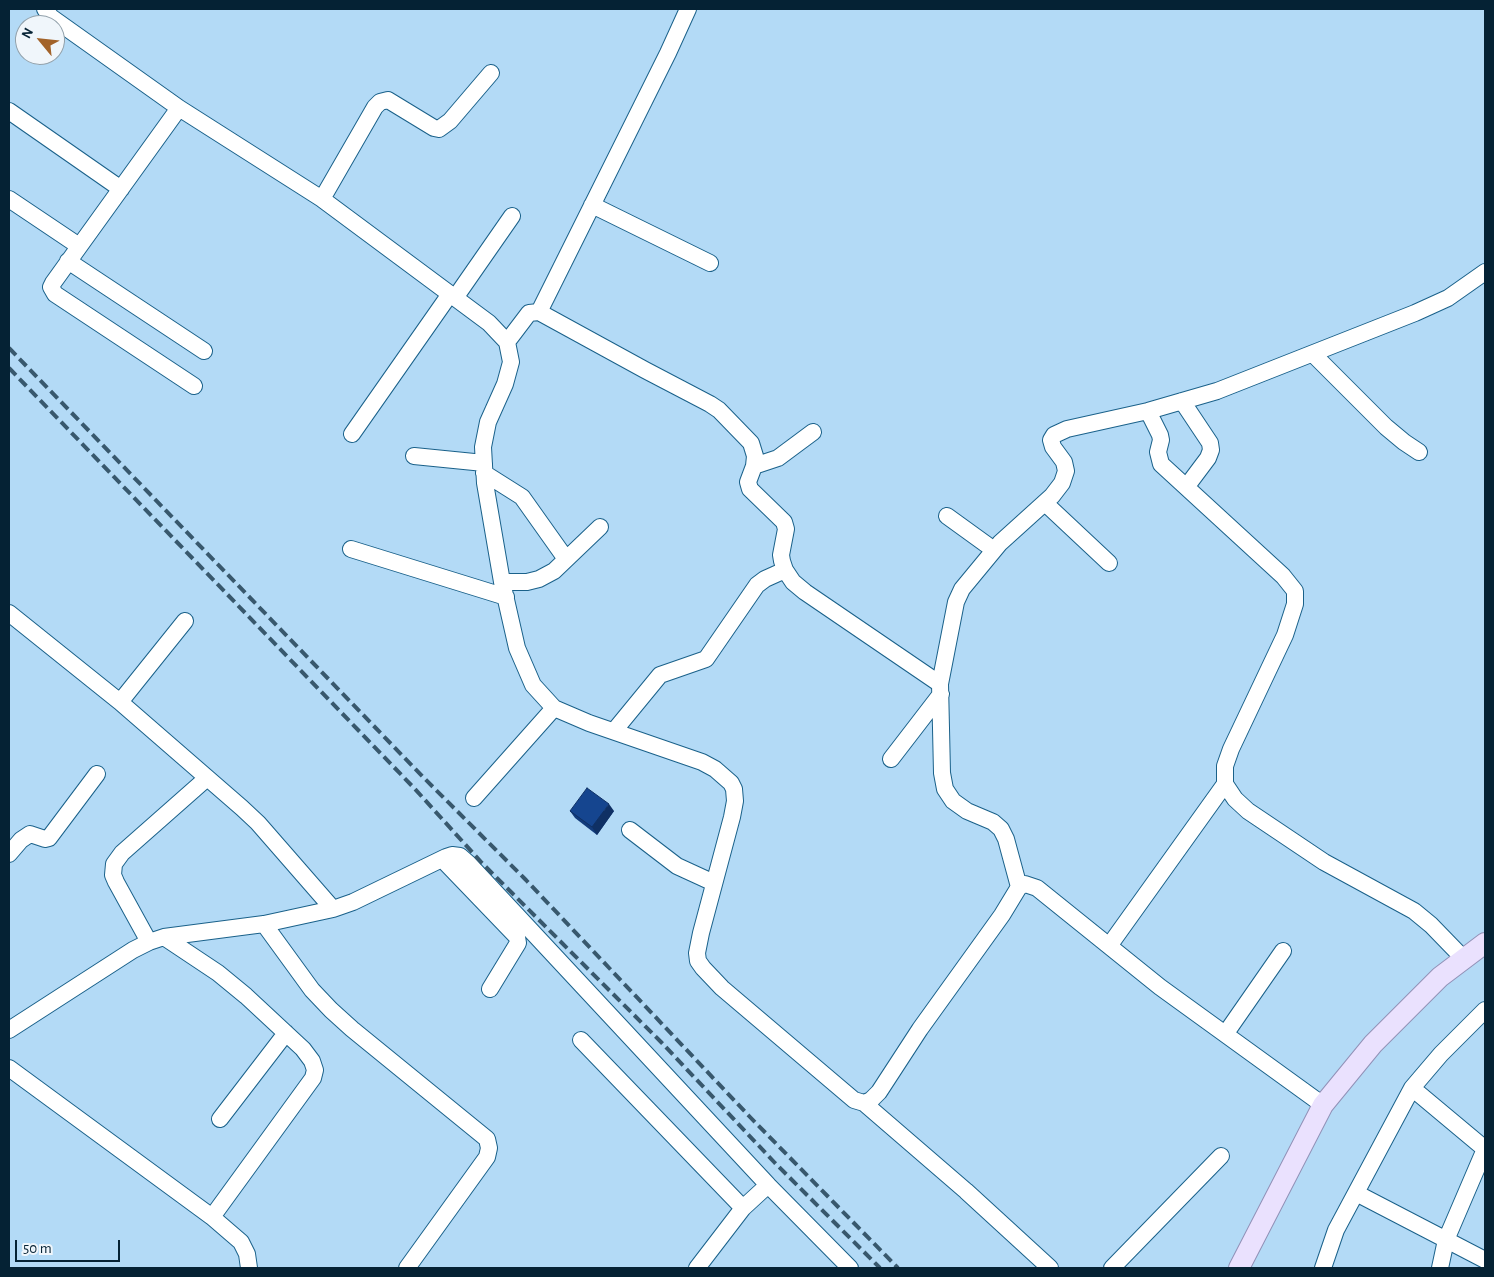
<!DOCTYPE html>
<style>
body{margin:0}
#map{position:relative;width:1494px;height:1277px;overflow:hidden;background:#b3daf6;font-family:"Alegreya Sans",sans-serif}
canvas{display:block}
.frame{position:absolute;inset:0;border:10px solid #052234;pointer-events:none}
.north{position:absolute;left:15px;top:15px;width:50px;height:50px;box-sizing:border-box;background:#f0f6fb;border:1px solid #92a1ab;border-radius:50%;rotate:298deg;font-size:14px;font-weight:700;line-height:20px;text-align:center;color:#052234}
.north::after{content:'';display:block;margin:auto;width:18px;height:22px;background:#a2632a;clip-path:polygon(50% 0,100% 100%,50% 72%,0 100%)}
.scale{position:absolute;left:15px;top:1240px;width:105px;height:22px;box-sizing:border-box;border:2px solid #052234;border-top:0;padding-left:6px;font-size:15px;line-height:18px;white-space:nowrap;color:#052234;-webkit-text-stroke:4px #f0f6fb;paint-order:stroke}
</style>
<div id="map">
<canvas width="1494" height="1277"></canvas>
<div class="frame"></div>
<div class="north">N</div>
<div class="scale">50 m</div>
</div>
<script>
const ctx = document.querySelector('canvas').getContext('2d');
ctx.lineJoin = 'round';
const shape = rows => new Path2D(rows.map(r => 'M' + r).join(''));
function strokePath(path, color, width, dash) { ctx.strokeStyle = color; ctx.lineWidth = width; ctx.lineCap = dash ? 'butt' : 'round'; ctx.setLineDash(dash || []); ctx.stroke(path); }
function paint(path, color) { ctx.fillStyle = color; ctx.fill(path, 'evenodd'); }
const minor = shape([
 [45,9,51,17,179,108,322,199,489,323,507,342,511,362,505,384,488,422,483,447,485,483,502,582,517,648,533,685,554,708,589,723,702,762,715,769,731,783,734,789,735,801,732,817,701,933,697,953,698,961,703,968,722,988,854,1100,864,1103,871,1100,879,1092,920,1029,1002,915,1019,887,1025,884,1037,888,1160,987,1323,1105],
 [179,108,53,283,51,287,55,294,194,386],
 [9,111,121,189],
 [9,199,79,246],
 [322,199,375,107,380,102,388,100,434,128,439,129,450,121,491,73],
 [592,205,710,263],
 [68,261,204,351],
 [455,298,512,216],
 [539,312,668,53,688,9],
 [507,342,529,313,539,312,645,370,710,404,719,410,751,443,755,456,754,466,748,482,750,489,784,522,786,529,781,555,782,561,785,570,793,582,805,592,940,684],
 [1313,354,1386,427,1404,442,1419,452],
 [1182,401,1210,443,1211,450,1208,458,1187,486],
 [1148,411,1160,435,1161,440,1158,452,1161,464,1283,576,1295,591,1295,604,1285,635,1231,749,1225,766,1225,784,1235,799,1248,811,1324,862,1414,911,1431,925,1464,959],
 [352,434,450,294],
 [414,456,484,463],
 [754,466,778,458,813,432],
 [484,473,522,497,566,559],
 [1045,503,1109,563],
 [947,516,994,550],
 [351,549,506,597],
 [502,582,527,582,539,579,554,571,600,527],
 [9,613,120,702,242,808,258,823,333,909],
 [120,702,185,621],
 [614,731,660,675,706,659,757,585,765,579,785,570],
 [891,759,941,694],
 [474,798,554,708],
 [630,830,677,866,714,883],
 [9,854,21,840,30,834,45,839,49,838,97,774],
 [442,859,517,937,518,943,490,989],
 [1019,887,1006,839,1001,829,993,822,967,811,953,801,945,789,942,773,940,684,956,602,962,589,1000,543,1052,496,1062,483,1066,471,1064,462,1053,447,1051,440,1054,435,1067,429,1148,411,1217,391,1415,313,1448,298,1485,272],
 [264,924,312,990,331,1010,352,1029,487,1139,489,1148,487,1157,407,1268],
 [164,937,218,973,246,996,303,1049,312,1061,315,1070,313,1078,212,1217],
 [149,942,116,882,113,875,114,864,122,853,207,778],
 [1109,946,1225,784],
 [9,1030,133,950,149,942,164,937,264,924,333,909,353,902,446,857,452,855,460,856,468,863,768,1185,850,1268],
 [1226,1033,1283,951],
 [581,1040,743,1208],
 [9,1068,212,1217,241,1242,247,1254,249,1268],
 [1412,1088,1485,1149],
 [864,1103,966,1191,1050,1268],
 [220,1119,286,1033],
 [1356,1193,1485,1260],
 [697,1268,743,1208,768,1185],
 [1112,1268,1221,1156],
 [1323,1268,1336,1230,1412,1088,1441,1054,1485,1010],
 [1440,1268,1446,1240,1485,1149]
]);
const major = shape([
 [1239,1268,1323,1105,1373,1044,1440,977,1485,943]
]);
strokePath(minor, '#1a618a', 18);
strokePath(major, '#9191b7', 22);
strokePath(minor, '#fff', 16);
strokePath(major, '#eae1fe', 20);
strokePath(shape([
 [9,348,424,778,526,880,750,1117,898,1268],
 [9,368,415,789,482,863,662,1043,775,1163,880,1268]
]), '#38586d', 4, [10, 5]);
paint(shape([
 [570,811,614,811,597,835,575,818]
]), '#123b7b');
paint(shape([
 [609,804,614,811,597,835,592,827]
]), '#0f3064');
const building = shape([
 [587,788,609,804,592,827,570,811,587,788]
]);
paint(building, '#15458f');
strokePath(building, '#0f3064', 1);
</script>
